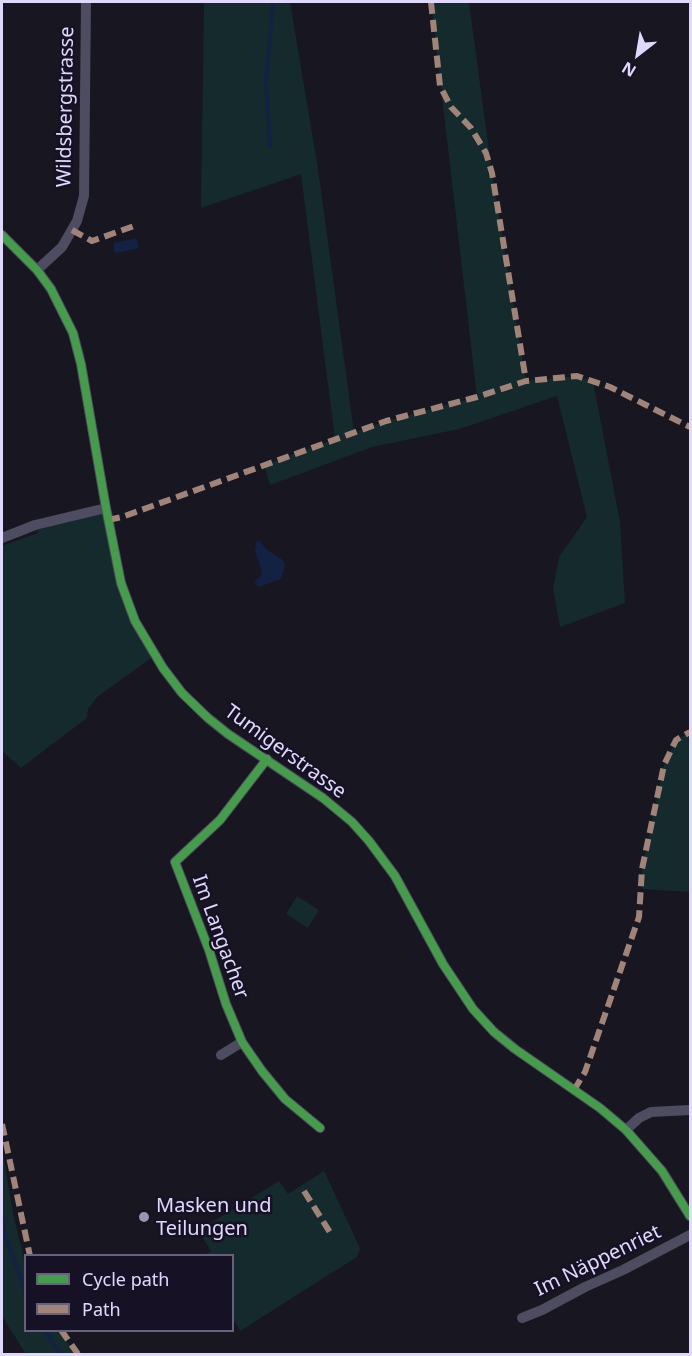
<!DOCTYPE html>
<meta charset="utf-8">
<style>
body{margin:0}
#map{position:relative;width:692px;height:1356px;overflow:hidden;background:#181620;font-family:"Noto Sans",sans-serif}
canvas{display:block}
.frame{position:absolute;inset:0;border:3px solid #e0d9fb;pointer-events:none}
.legend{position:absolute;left:24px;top:1254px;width:210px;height:78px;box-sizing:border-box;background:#161125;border:2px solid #67617b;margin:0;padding:8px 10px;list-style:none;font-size:18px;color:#e0d9fb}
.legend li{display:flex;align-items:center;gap:12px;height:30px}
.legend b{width:30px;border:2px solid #67617b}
.north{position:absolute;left:608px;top:24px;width:60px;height:60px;-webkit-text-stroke:4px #161125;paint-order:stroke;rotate:211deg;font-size:16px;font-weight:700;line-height:24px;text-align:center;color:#e0d9fb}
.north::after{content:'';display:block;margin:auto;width:21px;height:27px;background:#e0d9fb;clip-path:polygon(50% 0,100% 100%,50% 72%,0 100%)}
</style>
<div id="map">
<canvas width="692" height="1356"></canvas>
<div class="frame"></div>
<ul class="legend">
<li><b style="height:8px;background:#469c4c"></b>Cycle path</li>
<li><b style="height:8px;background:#a18479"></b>Path</li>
</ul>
<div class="north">N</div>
</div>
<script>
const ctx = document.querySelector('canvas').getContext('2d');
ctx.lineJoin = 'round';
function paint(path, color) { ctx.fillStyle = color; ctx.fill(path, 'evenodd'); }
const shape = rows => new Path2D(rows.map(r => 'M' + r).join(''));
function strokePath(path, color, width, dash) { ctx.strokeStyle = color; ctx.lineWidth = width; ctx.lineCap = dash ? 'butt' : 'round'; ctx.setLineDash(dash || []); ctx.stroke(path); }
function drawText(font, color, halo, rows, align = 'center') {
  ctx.font = font + ' "Noto Sans",sans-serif'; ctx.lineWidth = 5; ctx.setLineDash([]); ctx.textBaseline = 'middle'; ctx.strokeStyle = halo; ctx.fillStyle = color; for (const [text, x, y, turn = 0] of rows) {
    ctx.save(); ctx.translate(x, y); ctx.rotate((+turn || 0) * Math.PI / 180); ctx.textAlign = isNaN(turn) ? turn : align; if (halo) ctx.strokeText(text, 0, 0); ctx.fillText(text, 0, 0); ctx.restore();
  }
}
paint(shape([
 [204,2,290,2,318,169,354,432,386,421,477,397,431,2,469,2,492,173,526,381,577,376,593,381,620,522,625,603,560,627,553,589,559,557,587,517,557,396,459,429,372,447,270,485,264,465,335,439,301,174,201,208],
 [106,508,121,583,154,656,97,697,88,709,87,718,21,768,2,751,2,546,38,533,35,525],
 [690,732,690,892,643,889,642,869,664,765,676,740],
 [297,896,319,910,308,928,286,914],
 [2,1146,13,1214,25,1262,26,1330,59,1331,76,1354,26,1354,2,1316],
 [324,1171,360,1248,357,1257,240,1331,233,1318,232,1256,204,1255,211,1251,201,1235,209,1231,206,1226,279,1181,288,1194]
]), '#152a2c');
paint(shape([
 [136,238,139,248,116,253,114,251,114,243],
 [260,541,266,549,283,560,285,565,281,579,259,587,254,582,261,576,262,571,255,552,256,542]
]), '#132243');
strokePath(shape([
 [270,146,266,81,273,2],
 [2,1215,5,1234,26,1293],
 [45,1330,60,1354]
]), '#132243', 4);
strokePath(shape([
 [2,235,37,270,51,289,73,333,81,364,106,508,121,583,135,621,163,668,182,693,208,718,228,734,323,798,352,822,369,841,395,876,443,964,473,1009,494,1032,515,1049,600,1108,626,1130,662,1171,690,1216],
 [37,270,62,247,77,221,84,196,86,2],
 [2,538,35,525,106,508],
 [267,759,220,820,175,862,209,950,226,1004,242,1042,262,1071,285,1099,320,1128],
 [221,1055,242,1042],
 [626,1130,639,1118,651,1112,690,1110],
 [522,1318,542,1310,585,1287,623,1270,690,1235]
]), '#4e4c60', 10);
strokePath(shape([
 [431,2,440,86,451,107,471,128,486,153,492,173,526,381],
 [72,230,92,241,134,226],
 [108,520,122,517,386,421,477,397,526,381,577,376,610,387,690,427],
 [574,1090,585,1072,639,917,642,869,664,765,676,740,690,732],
 [2,1124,30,1256],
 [304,1191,331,1234],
 [61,1330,78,1354]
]), '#a18479', 6, [12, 6]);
strokePath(shape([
 [2,235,37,270,51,289,73,333,81,364,106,508,121,583,135,621,163,668,182,693,208,718,228,734,323,798,352,822,369,841,395,876,443,964,473,1009,494,1032,515,1049,600,1108,626,1130,662,1171,690,1216],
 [267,759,220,820,175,862,209,950,226,1004,242,1042,262,1071,285,1099,320,1128]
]), '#469c4c', 8);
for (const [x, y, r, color] of [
 [144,1217,6,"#9a95ae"]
]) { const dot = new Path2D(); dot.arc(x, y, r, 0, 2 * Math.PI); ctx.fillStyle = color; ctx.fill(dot); strokePath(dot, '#161125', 2); }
drawText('20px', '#e0d9fb', '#161125', [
 ["Wildsbergstrasse",66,107,-89],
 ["Tumigerstrasse",285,752,36],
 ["Im Langacher",220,937,70],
 ["Im Näppenriet",598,1261,-26]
]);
drawText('20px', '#e0d9fb', '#161125', [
 ["Masken und",156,1206],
 ["Teilungen",156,1229]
], 'left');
</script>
